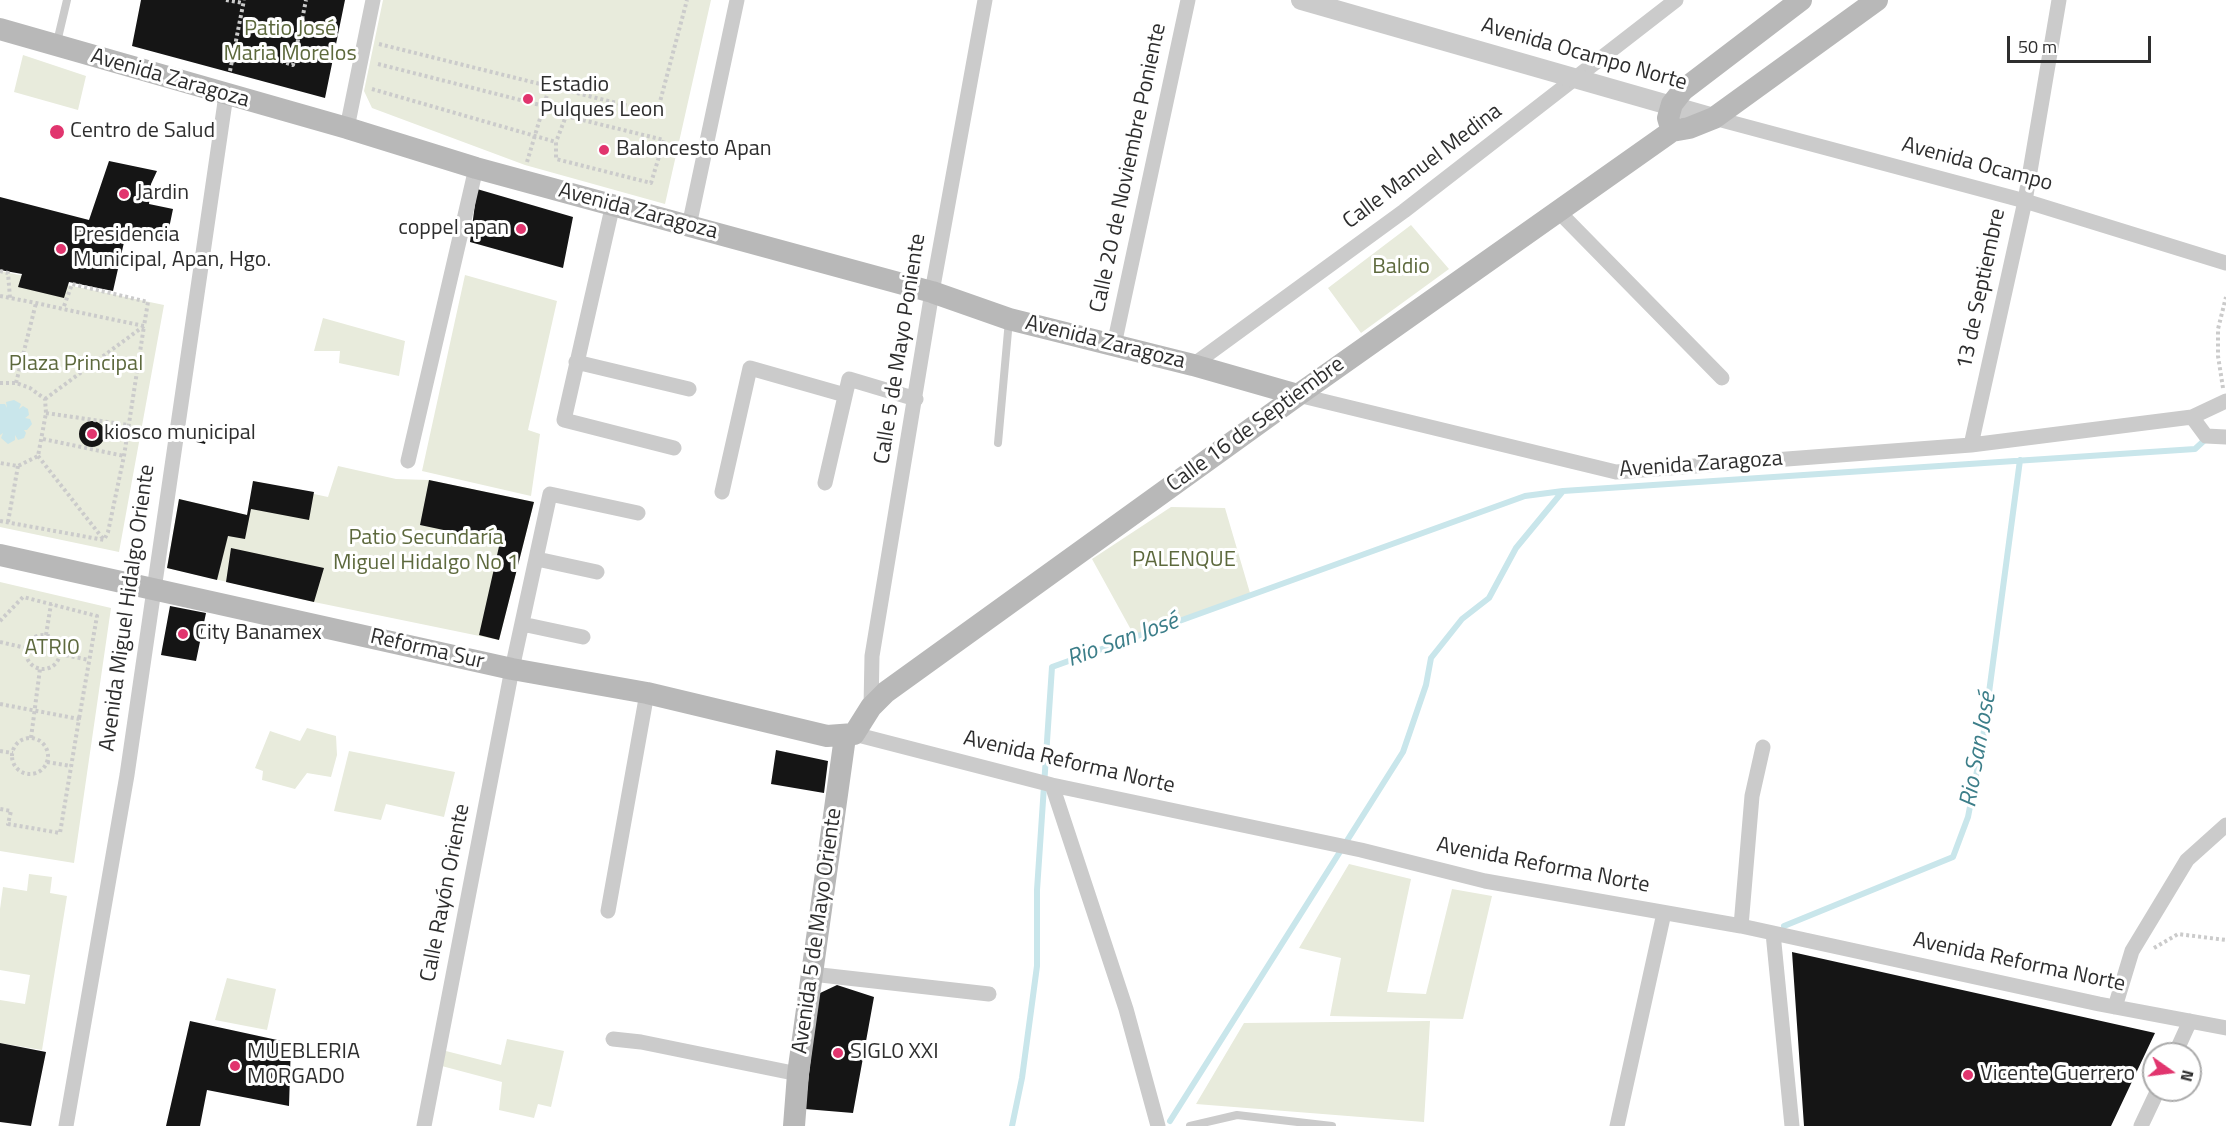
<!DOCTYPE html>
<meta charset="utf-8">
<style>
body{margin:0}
#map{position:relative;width:2226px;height:1126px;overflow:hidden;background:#fff;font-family:"Titillium Web",sans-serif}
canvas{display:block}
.north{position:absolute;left:2142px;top:1042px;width:60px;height:60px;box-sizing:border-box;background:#fff;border:2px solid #ababab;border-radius:50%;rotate:104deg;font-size:16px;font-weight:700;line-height:24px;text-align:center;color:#2e2e2e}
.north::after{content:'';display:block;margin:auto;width:21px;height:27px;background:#e1356e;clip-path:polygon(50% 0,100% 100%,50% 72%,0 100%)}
.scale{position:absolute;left:2007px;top:36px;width:144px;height:27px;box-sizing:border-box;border:3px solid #2e2e2e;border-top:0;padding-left:8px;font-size:18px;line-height:21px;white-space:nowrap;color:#2e2e2e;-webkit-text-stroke:4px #fff;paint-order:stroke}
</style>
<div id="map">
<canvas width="2226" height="1126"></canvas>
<div class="north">N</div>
<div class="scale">50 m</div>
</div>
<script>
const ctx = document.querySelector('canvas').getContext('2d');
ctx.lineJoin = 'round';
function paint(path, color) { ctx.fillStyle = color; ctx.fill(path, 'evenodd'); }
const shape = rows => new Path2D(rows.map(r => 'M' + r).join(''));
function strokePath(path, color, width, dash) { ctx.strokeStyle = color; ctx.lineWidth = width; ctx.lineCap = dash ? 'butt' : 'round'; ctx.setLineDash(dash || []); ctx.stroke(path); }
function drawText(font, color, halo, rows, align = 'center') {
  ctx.font = font + ' "Titillium Web",sans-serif'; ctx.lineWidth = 6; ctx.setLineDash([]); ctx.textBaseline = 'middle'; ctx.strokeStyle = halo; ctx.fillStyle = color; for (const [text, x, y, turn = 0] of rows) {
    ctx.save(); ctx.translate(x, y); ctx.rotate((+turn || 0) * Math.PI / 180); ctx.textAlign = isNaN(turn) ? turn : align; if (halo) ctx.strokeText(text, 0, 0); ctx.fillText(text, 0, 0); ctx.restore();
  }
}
paint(shape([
 [383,0,711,0,665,204,525,165,372,108,364,91],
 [23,55,86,76,78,110,14,92],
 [1411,225,1449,269,1361,333,1328,288],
 [0,271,164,305,119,552,0,527],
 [465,275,557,301,528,430,540,434,531,496,422,471],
 [323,318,405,341,399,376,339,363,340,351,314,351],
 [338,466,396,479,429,480,534,502,499,640,314,602,167,568,179,499,247,515,251,509,253,481,328,497],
 [1171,507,1225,508,1250,593,1135,637,1092,559],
 [0,582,111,608,74,863,0,851],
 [307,728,336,736,337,755,331,777,307,773,295,789,262,780,263,771,255,768,270,731,300,741],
 [349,751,455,772,444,817,386,804,381,820,334,811],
 [1349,864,1411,879,1387,992,1426,994,1452,889,1492,896,1463,1019,1330,1016,1341,958,1299,948],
 [29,874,52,877,50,893,67,896,42,1050,0,1043,0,1000,25,1004,30,975,0,970,0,909,3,887,27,891],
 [227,978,276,989,267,1030,215,1020],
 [1430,1021,1424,1122,1196,1104,1244,1023],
 [507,1039,564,1051,551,1107,538,1104,534,1118,499,1110,502,1082,438,1065,442,1050,501,1065]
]), '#e8ebdc');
paint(shape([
 [14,400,21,404,19,409,23,406,28,409,29,415,25,418,30,419,32,424,27,430,24,430,26,433,24,438,18,440,15,435,15,440,8,444,1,438,3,433,0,435,0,404,5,404,7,408,6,402]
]), '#c9e6eb');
strokePath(shape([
 [1784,926,1953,857,1968,817,1982,745,2020,460],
 [1170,1121,1403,752,1426,685,1431,658,1462,619,1489,598,1516,548,1563,491,2195,449,2208,437],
 [1012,1126,1022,1078,1037,966,1037,890,1052,667,1525,496,1563,491]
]), '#c9e6eb', 6);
paint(shape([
 [141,0,345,0,325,98,132,46],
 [109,161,157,171,151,184,149,204,173,209,167,238,127,229,113,291,69,282,64,298,18,287,22,274,0,270,0,197,89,220],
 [477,189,573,217,563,268,470,242],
 '79 434a13 13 0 1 1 26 0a13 13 0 1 1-26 0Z',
 [195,426,209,428,205,444,192,441],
 [429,480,534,502,499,640,479,635,500,542,420,525],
 [253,481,314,492,309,520,251,509,245,539,228,536,217,580,167,568,179,499,247,515],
 [231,548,324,568,314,602,226,582],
 [170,606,206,613,196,661,161,655],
 [776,750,828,761,824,793,771,784],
 [1792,952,2155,1033,2111,1126,1804,1126],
 [837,985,874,997,853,1113,805,1109,818,994],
 [190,1021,291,1043,289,1106,207,1090,200,1126,166,1126],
 [0,1043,46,1052,31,1126,0,1122]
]), '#151515');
strokePath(shape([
 [226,0,243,3],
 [379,44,657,113,687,0],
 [235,46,293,65,306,0],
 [378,64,544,106],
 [230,71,244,0],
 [372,89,556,142,556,159,651,183,664,140,566,116,556,142],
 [527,162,550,85],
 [0,271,8,273,10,298],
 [0,296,36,303,63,309,144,326,148,302,72,284,63,309],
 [0,383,16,383,30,388,45,399,46,413,38,456,18,466,0,463],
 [16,383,36,303],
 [2223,388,2218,356,2218,329,2226,297],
 [46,413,128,425],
 [43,439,124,456],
 [38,456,104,540],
 [0,521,104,540,108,532,124,456,144,326,45,399],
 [8,522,18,466],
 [0,621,23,597,97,616,79,719],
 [46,635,51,604],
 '26 652a17 17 0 1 1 34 0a17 17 0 1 1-34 0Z',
 [0,642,26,648],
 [60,654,89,660],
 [0,704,79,719,60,833,8,824,11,811,0,809],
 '12 756a18 18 0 1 1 36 0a18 18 0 1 1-36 0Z',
 [31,738,40,669],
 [0,751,13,753],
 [47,762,71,766],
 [2154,948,2178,934,2226,940]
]), '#cbcbcb', 4, [3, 3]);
strokePath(shape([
 [57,42,67,0],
 [998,443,1009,320],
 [1190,1126,1237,1115,1332,1126]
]), '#cbcbcb', 8);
strokePath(shape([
 [1714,118,2025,201,2226,263],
 [347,128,373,0],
 [613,204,564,420,674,448],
 [1558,211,1722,378],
 [689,226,737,0],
 [1114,345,1188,0],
 [576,362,689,389],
 [1193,365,1404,211,1676,0],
 [1298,395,1616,472,1971,445,2192,417,2206,436,2226,437],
 [2192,417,2226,401],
 [1971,445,2025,201,2059,0],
 [408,461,476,168],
 [825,483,849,379,916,399],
 [722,492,750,368,845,395],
 [537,559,597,572],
 [522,624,583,637],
 [871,707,872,656,932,292,985,0],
 [854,734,1052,785,1361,850,1485,881,1741,926,2099,1004,2226,1028],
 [1052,785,1126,1009,1158,1126],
 [608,911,647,693],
 [1741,926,1752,796,1763,747],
 [1773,933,1792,1126],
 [812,974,989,994],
 [2115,1007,2132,951,2187,860,2226,825],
 [613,1039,641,1042,798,1074],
 [2175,1054,2190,1021],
 [66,1126,127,775,226,95],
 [424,1126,512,669,550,494,638,513],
 [1617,1126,1664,913],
 [2141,1126,2158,1090]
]), '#cbcbcb', 15);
strokePath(shape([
 [1301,0,1714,118]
]), '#cbcbcb', 20);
strokePath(shape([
 [0,29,347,128,476,168,932,292,1009,319,1193,365,1298,395],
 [1672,131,1668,118,1672,104,1683,90,1801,0],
 [0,555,512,669,647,693,827,736,854,734,871,707,886,692,1298,395,1672,131,1689,128,1714,118,1877,0],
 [794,1126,798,1074,845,737]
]), '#b8b8b8', 22);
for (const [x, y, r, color] of [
 [528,99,6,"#e1356e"],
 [57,132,8,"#e1356e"],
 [604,150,6,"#e1356e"],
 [124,194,6,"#e1356e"],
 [521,229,6,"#e1356e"],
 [61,249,6,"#e1356e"],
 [92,434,6,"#e1356e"],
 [183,634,6,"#e1356e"],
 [838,1053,6,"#e1356e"],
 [235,1066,6,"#e1356e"],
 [1968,1075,6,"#e1356e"]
]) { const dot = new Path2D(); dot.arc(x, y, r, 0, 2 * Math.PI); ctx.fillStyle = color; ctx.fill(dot); strokePath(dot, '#fff', 2); }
drawText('22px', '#5d693d', '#fff', [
 ["Patio José",290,30],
 ["Maria Morelos",290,55],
 ["Baldio",1401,268],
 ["Plaza Principal",76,365],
 ["Patio Secundaría",426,539],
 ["Miguel Hidalgo No 1",426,564],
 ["PALENQUE",1184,561],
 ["ATRI0",52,649]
]);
drawText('22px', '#2e2e2e', '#fff', [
 ["Avenida Ocampo Norte",1584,55,16],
 ["Avenida Zaragoza",170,79,16],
 ["Avenida Ocampo",1977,165,15],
 ["Calle Manuel Medina",1423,167,-37],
 ["Calle 20 de Noviembre Poniente",1129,168,-78],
 ["Avenida Zaragoza",638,212,15],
 ["13 de Septiembre",1982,289,-78],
 ["Avenida Zaragoza",1105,343,14],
 ["Calle 5 de Mayo Poniente",901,349,-81],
 ["Calle 16 de Septiembre",1256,425,-36],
 ["Avenida Zaragoza",1701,465,-4],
 ["Avenida Miguel Hidalgo Oriente",128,608,-82],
 ["Reforma Sur",427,650,13],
 ["Avenida Reforma Norte",1069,763,13],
 ["Avenida Reforma Norte",1543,866,11],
 ["Calle Rayón Oriente",446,893,-79],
 ["Avenida 5 de Mayo Oriente",818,931,-82],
 ["Avenida Reforma Norte",2019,963,12]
]);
drawText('22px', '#2e2e2e', '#fff', [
 ["Estadio",540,86],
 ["Pulques Leon",540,111],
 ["Centro de Salud",70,132],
 ["Baloncesto Apan",616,150],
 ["Jardin",136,194],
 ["coppel apan",509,229,"right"],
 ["Presidencia",73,236],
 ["Municipal, Apan, Hgo.",73,261],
 ["kiosco municipal",104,434],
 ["City Banamex",195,634],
 ["MUEBLERIA",247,1053],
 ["M0RGAD0",247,1078],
 ["SIGL0 XXI",850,1053],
 ["Vicente Guerrero",1980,1075]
], 'left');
drawText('italic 24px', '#3c7e89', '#fff', [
 ["Rio San José",1123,641,-20],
 ["Rio San José",1979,750,-80]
]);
</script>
